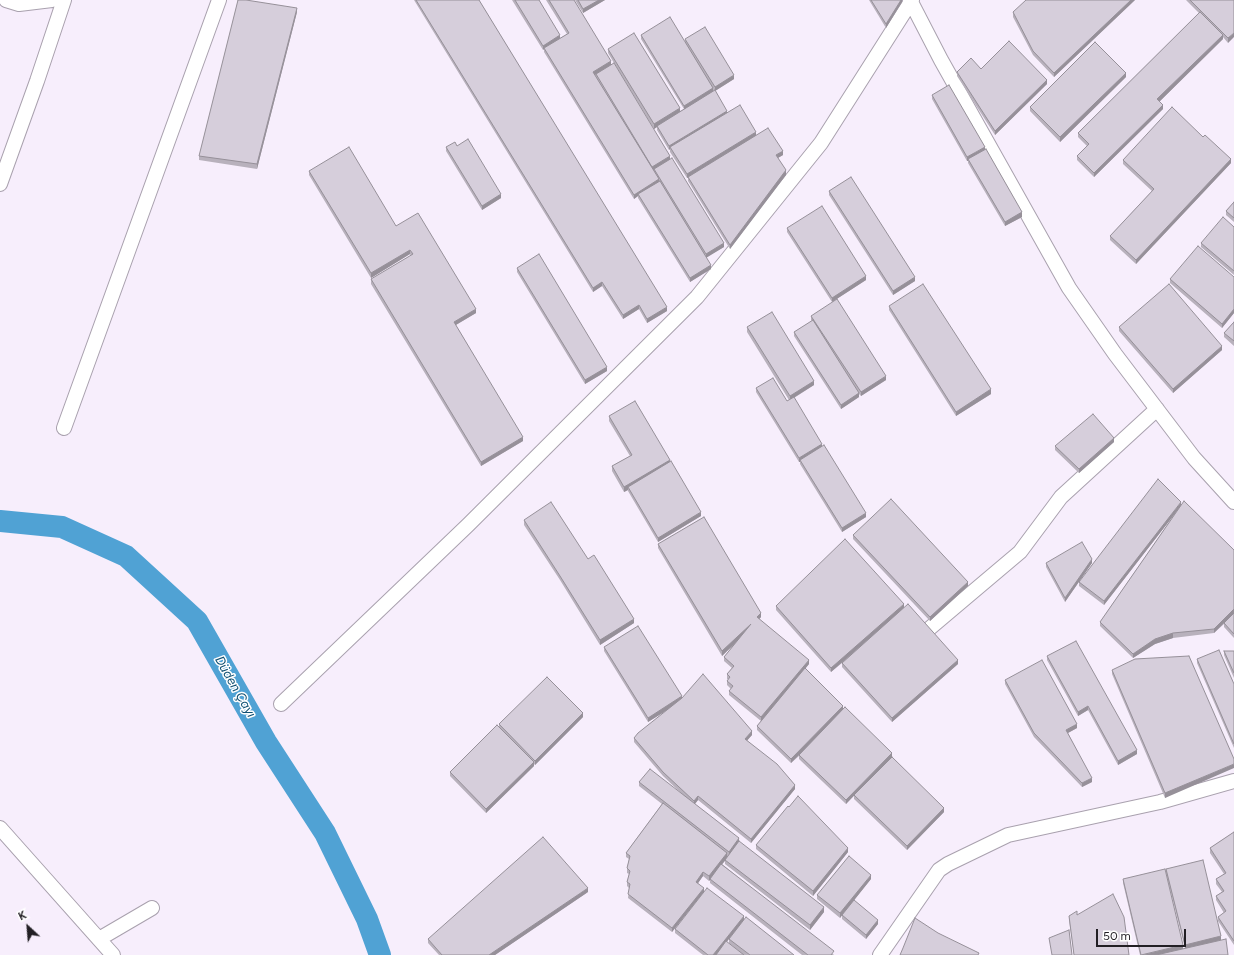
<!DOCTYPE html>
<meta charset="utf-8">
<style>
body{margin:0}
#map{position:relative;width:1234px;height:955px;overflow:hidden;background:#f7eefc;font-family:Figtree,sans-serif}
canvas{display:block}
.north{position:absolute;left:8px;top:907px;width:40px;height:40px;-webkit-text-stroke:3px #fff;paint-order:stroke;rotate:334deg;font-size:11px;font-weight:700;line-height:16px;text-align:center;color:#221f24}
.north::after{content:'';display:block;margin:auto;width:14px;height:18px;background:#221f24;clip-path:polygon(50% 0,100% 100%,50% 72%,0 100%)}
.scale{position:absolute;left:1096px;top:929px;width:90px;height:18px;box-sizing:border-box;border:2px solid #221f24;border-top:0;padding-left:5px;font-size:12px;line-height:14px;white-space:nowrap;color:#221f24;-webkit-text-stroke:3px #fff;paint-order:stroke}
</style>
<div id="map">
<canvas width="1234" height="955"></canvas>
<div class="north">K</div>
<div class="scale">50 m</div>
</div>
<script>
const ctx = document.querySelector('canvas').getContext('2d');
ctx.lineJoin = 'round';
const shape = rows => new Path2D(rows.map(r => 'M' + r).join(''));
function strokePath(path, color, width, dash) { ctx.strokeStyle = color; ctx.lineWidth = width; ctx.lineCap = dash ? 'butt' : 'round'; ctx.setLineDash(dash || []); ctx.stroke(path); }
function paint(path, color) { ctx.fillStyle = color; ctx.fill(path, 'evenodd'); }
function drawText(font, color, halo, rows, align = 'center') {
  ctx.font = font + ' Figtree,sans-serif'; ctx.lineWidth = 3; ctx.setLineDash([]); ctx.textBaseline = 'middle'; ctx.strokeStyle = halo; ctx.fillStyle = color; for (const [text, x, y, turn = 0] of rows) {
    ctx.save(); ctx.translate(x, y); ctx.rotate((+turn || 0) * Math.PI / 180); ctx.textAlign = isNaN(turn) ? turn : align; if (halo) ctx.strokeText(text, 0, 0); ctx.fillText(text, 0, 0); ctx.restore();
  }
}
strokePath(shape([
 [0,521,62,527,126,556,197,621,266,742,325,833,367,919,380,955]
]), '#50a2d4', 22);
const minor = shape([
 [6,0,19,4,52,0],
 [910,0,941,60,1069,288,1115,354,1194,458,1234,502],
 [0,184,37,81,64,0],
 [64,428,219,0],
 [930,628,1020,552,1061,497,1157,409],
 [281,704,468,525,697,297,821,143,912,0],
 [0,828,113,955],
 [99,939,152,908],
 [880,955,939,870,948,864,1008,835,1160,802,1234,781]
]);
strokePath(minor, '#a9a1ae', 16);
strokePath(minor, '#fff', 14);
paint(shape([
 [414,0,479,0,667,311,647,323,639,309,623,319,602,286,593,292],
 [512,0,539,0,560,38,567,34,546,0,574,0,611,64,670,159,724,247,706,257,711,269,690,282,638,198,638,196,634,199,544,52,544,49,543,50],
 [575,0,605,0,583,13],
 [869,0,902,0,902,2,886,28],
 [1135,0,1054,77,1033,55,1013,17,1013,12],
 [1186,0,1234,0,1228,43,1223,37,1223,39,1159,102,1163,109,1094,177,1077,160,1077,156,1087,146,1078,137,1078,133,1199,13],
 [297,12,257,169,199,160,199,156],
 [641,35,685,42,685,39,734,79,715,91,727,113,783,155,778,158,786,175,730,249,688,181,688,178,687,178,670,152,670,149,669,150,657,130,657,127,654,129,608,53,608,49,680,111,684,109,641,39],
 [981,69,1047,84,995,135,957,76,957,72],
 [1126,77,1060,142,1030,111,1030,107],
 [932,95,1022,217,1005,226,968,163,968,161,967,161,932,99],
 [457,146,501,198,482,210,446,151,446,147],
 [1123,160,1231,163,1136,264,1110,240,1110,236,1152,191,1123,164],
 [309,171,396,226,476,313,456,325,523,441,481,466,371,284,371,279,411,256,410,254,371,278,309,175],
 [829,191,915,281,893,295,829,195],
 [1234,202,1234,222,1226,215,1226,211],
 [1234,227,1234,275,1201,247,1201,243],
 [787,228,866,280,832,302,787,232],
 [517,268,607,371,585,384,517,272],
 [1234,277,1234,313,1222,328,1170,283,1170,279],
 [889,306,991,394,956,416,889,310],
 [811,316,886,380,861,396,859,394,859,397,841,409,794,336,794,332,812,321,811,320],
 [1234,322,1234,346,1224,337,1224,333],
 [747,327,814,385,794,398,822,446,866,517,842,532,800,464,800,462,799,462,756,392,756,388,787,401,789,400,747,332],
 [1119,327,1222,350,1173,393,1119,331],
 [609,416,670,462,701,516,658,542,628,491,628,490,624,492,612,471,612,466,630,456,609,421],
 [1114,442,1079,473,1055,450,1055,446],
 [1181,506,1234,613,1234,638,1224,627,1224,624,1214,633,1173,638,1155,644,1133,658,1100,626,1100,622,1179,508,1104,605,1079,586,1079,582],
 [524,520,588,559,634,623,600,645,560,580,524,525],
 [853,535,968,586,930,621,853,539],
 [658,544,761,617,759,619,809,664,805,669,843,709,892,757,944,812,907,850,854,799,854,795,846,804,799,759,799,756,791,763,757,730,757,726,761,721,729,695,729,691,731,689,727,685,727,681,728,679,727,679,727,674,732,668,724,661,724,657,734,644,722,656,658,548],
 [1046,563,1092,563,1065,602,1046,567],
 [776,606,904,608,958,664,892,722,842,667,842,663,831,672,776,610],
 [604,647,682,698,752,735,747,740,795,789,751,843,698,800,695,804,739,842,824,912,810,930,725,864,725,861,722,864,834,955,802,955,710,883,710,880,709,881,703,876,698,883,704,892,672,932,628,898,629,888,627,886,627,882,629,874,627,873,627,868,629,859,626,857,626,853,662,804,639,786,639,782,683,795,663,776,634,742,634,738,667,710,648,722,604,651],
 [1224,651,1234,651,1234,678,1224,655],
 [1047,656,1137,754,1118,765,1088,710,1078,716,1047,660],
 [1197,659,1234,684,1234,748,1197,663],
 [1112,670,1234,759,1165,798,1112,674],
 [1005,680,1077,728,1068,733,1092,782,1082,787,1034,737,1005,684],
 [583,717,535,765,534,764,534,766,486,813,450,776,450,772,499,726,499,724],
 [789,807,848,852,813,896,756,849,756,845],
 [1234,832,1234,945,1218,921,1218,917,1224,913,1216,900,1216,896,1222,892,1216,884,1216,879,1224,874,1210,853,1210,848],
 [1166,869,1221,940,1228,955,1140,955,1123,883,1123,879,1183,949,1185,948,1166,873],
 [871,879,854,900,878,924,866,939,842,919,842,915,840,918,817,899,817,895],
 [588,892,495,955,439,955,428,943,428,939],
 [1077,915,1129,955,1074,955,1069,920,1069,916],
 [744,920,794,955,744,955,729,943,729,939,727,942,744,955,703,955,675,933,675,929]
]), '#b8b1bc');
paint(shape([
 [599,0,605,0,583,13,583,9],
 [901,0,902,0,902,2,886,28,886,24],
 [1131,0,1135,0,1054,77,1054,73],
 [297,8,297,12,257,169,257,164],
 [1234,33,1234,37,1228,43,1228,38],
 [560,35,560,40,544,48,544,49,543,50,543,46],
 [1223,35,1223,39,1157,104,1157,99],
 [611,61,611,65,593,76,593,72],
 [1126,73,1126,77,1060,142,1060,137],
 [734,75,734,79,715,91,715,87],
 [1047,80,1047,84,995,135,995,131],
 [713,88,713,92,684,110,684,106],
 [1163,105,1163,109,1094,177,1094,173],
 [680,108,680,112,654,129,654,124],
 [727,111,727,115,670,147,670,149,669,150,669,146],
 [756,132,756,136,687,178,687,174],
 [985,147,985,151,968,159,968,161,967,161,967,157],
 [783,151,783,155,776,159,776,155],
 [670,156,670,160,652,171,652,167],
 [1231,159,1231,163,1136,264,1136,260],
 [786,170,786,175,730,249,730,245],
 [659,179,659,184,638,194,638,196,634,199,634,195],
 [501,194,501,198,482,210,482,206],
 [1022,212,1022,217,1005,226,1005,222],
 [724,243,724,247,706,258,706,254],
 [410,250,410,254,371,278,371,273],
 [711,265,711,269,690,282,690,278],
 [866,276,866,280,832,302,832,298],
 [915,277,915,281,893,295,893,291],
 [602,282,602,286,593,292,593,288],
 [639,305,639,309,623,319,623,315],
 [667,307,667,311,647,323,647,319],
 [476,309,476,313,454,326,454,322],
 [1234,309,1234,313,1222,328,1222,324],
 [1222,346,1222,350,1173,393,1173,389],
 [607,367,607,371,585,384,585,380],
 [886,376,886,380,861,396,861,392],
 [814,381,814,385,790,400,790,396],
 [991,389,991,394,956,416,956,412],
 [859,393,859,397,841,409,841,405],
 [523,437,523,441,481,466,481,462],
 [1114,438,1114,442,1079,473,1079,469],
 [822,444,822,448,800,460,800,462,799,462,799,458],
 [670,460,670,464,628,487,628,490,624,492,624,487],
 [1181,502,1181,506,1104,605,1104,601],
 [701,512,701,516,658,542,658,538],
 [866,513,866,517,842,532,842,528],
 [1092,559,1092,563,1065,602,1065,598],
 [968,582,968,586,930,621,930,617],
 [904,604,904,608,831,672,831,668],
 [1234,609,1234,613,1214,633,1214,629],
 [761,613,761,617,757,622,757,617],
 [634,619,634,623,600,645,600,640],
 [751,624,751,628,722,656,722,651],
 [1173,633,1173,638,1155,644,1133,658,1133,654,1155,639],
 [809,660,809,664,761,722,761,717],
 [958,660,958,664,892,722,892,718],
 [682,696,682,701,648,722,648,718],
 [843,706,843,710,791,763,791,759],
 [1088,706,1088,710,1078,716,1078,712],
 [583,713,583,717,535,765,535,761],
 [1077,724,1077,728,1066,734,1066,730],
 [752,731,752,735,745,743,745,739],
 [1137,750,1137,754,1118,765,1118,761],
 [892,753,892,757,846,804,846,800],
 [534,762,534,766,486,813,486,809],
 [1234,764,1234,768,1165,798,1165,793],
 [1092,778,1092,782,1082,787,1082,783],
 [795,785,795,789,751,843,751,839],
 [698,796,698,800,694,805,694,801],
 [944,808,944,812,907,850,907,846],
 [739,838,739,842,729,856,729,852],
 [848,848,848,852,813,896,813,891],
 [727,853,727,858,709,881,709,876],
 [703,872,703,876,696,886,696,882],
 [871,875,871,879,840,918,840,913],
 [588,888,588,892,495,955,489,955],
 [704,888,704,892,672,932,672,928],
 [824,907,824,912,810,930,810,925],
 [744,916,744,920,716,955,713,955],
 [878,920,878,924,866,939,866,935],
 [1221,936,1221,940,1185,949,1185,945],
 [1183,945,1183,949,1160,955,1143,955]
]), '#969099');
const building = shape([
 [238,0,246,0,297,8,257,164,199,156,238,0],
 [416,0,479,0,667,307,647,319,639,305,623,315,602,282,593,288,416,0],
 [515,0,539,0,560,35,543,46,515,0],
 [549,0,574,0,611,61,593,72,659,179,634,195,544,48,569,33,549,0],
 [578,0,599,0,583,9,578,0],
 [871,0,901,0,886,24,871,0],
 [1026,0,1131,0,1054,73,1033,51,1013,12,1026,0],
 [1190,0,1234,0,1234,33,1228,38,1190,0],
 [1200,12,1223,35,1157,99,1163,105,1094,173,1077,156,1089,144,1078,133,1200,12],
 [670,17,713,88,684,106,641,35,670,17],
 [705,27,734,75,715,87,685,39,705,27],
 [634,33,680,108,654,124,608,49,634,33],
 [1009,41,1047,80,995,131,957,72,971,58,981,69,1009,41],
 [1095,42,1126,73,1060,137,1030,107,1095,42],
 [614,63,670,156,652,167,596,74,614,63],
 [949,85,985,147,967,157,932,95,949,85],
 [715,90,727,111,669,146,657,126,715,90],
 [740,105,756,132,687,174,670,147,740,105],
 [1172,107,1203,137,1205,135,1231,159,1136,260,1110,236,1154,189,1123,160,1172,107],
 [768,128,783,151,776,155,786,170,730,245,688,177,768,128],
 [468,139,501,194,482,206,446,147,455,142,457,146,468,139],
 [349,147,396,226,418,213,476,309,454,322,523,437,481,462,371,279,413,254,410,250,371,273,309,171,349,147],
 [986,149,1022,212,1005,222,968,159,986,149],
 [672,158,724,243,706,254,654,169,672,158],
 [851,177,915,277,893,291,829,191,851,177],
 [660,181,711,265,690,278,638,194,660,181],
 [1234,202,1234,218,1226,211,1234,202],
 [822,206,866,276,832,298,787,228,822,206],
 [1223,217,1234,227,1234,271,1201,243,1223,217],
 [1198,246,1234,277,1234,309,1222,324,1170,279,1198,246],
 [539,254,607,367,585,380,517,268,539,254],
 [923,284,991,389,956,412,889,306,923,284],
 [1169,284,1222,346,1173,389,1119,327,1169,284],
 [837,299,886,376,861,392,811,316,837,299],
 [772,312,814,381,790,396,747,327,772,312],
 [813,320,859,393,841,405,794,332,813,320],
 [1234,322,1234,341,1224,333,1234,322],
 [773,378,787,401,794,397,822,444,799,458,756,388,773,378],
 [635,401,670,460,624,487,612,466,632,455,609,416,635,401],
 [1093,414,1114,438,1079,469,1055,446,1093,414],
 [824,445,866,513,842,528,800,460,824,445],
 [671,461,701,512,658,538,628,487,671,461],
 [1158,479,1181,502,1104,601,1079,582,1158,479],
 [891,499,968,582,930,617,853,535,891,499],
 [1184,501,1234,550,1234,609,1214,629,1173,633,1155,639,1133,654,1100,622,1184,501],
 [551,502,588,559,594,555,634,619,600,640,560,576,524,520,551,502],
 [704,517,761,613,757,617,809,660,761,717,729,691,733,686,727,681,730,677,727,674,734,666,724,657,751,624,722,651,658,544,704,517],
 [845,539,904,604,831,668,776,606,845,539],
 [1082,542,1092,559,1065,598,1046,563,1082,542],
 [908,604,958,660,892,718,842,663,908,604],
 [1234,613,1234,634,1224,623,1234,613],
 [638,626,682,696,648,718,604,647,638,626],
 [1076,641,1137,750,1118,761,1088,706,1078,712,1047,656,1076,641],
 [1219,650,1234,684,1234,744,1197,659,1219,650],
 [1224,651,1234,651,1234,673,1224,651],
 [1189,656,1234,759,1234,764,1165,793,1112,670,1135,659,1189,656],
 [1042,660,1077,724,1066,730,1092,778,1082,783,1034,733,1005,680,1042,660],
 [805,668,843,706,791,759,757,726,805,668],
 [703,674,752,731,745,739,777,764,795,785,751,839,698,796,694,801,663,772,634,738,638,733,682,698,703,674],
 [547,677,583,713,535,761,499,724,547,677],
 [845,707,892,753,846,800,799,755,845,707],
 [497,725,534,762,486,809,450,772,497,725],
 [892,757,944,808,907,846,854,795,892,757],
 [650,769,739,838,729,852,639,782,650,769],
 [798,796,848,848,813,891,756,845,788,806,789,807,798,796],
 [663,803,727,853,709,876,703,872,696,882,704,888,672,928,628,894,630,884,627,882,630,871,627,868,630,856,626,853,663,803],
 [1234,832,1234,941,1218,917,1226,911,1216,896,1224,891,1216,879,1226,873,1210,848,1234,832],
 [543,837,588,888,489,955,442,955,428,939,543,837],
 [739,841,824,907,810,925,725,860,739,841],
 [849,856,871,875,840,913,817,895,849,856],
 [1203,860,1221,936,1185,945,1166,869,1203,860],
 [721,864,834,951,831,955,808,955,710,879,721,864],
 [1165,869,1183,945,1141,955,1123,879,1165,869],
 [707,888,744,916,713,955,708,955,675,929,707,888],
 [1113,894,1124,917,1129,955,1074,955,1069,916,1077,911,1077,915,1113,894],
 [854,900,878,920,866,935,842,915,854,900],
 [746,917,794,955,750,955,729,939,746,917],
 [915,918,938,933,979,953,978,955,900,955,903,948,915,918],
 [1069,930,1072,955,1052,955,1049,938,1069,930],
 [1226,939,1228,955,1156,955,1226,939],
 [726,941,744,955,716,955,726,941]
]);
paint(building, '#d6cedb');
strokePath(building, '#969099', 1);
drawText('italic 13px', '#115173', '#fff', [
 ["Düden Çayı",235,687,60]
]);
</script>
